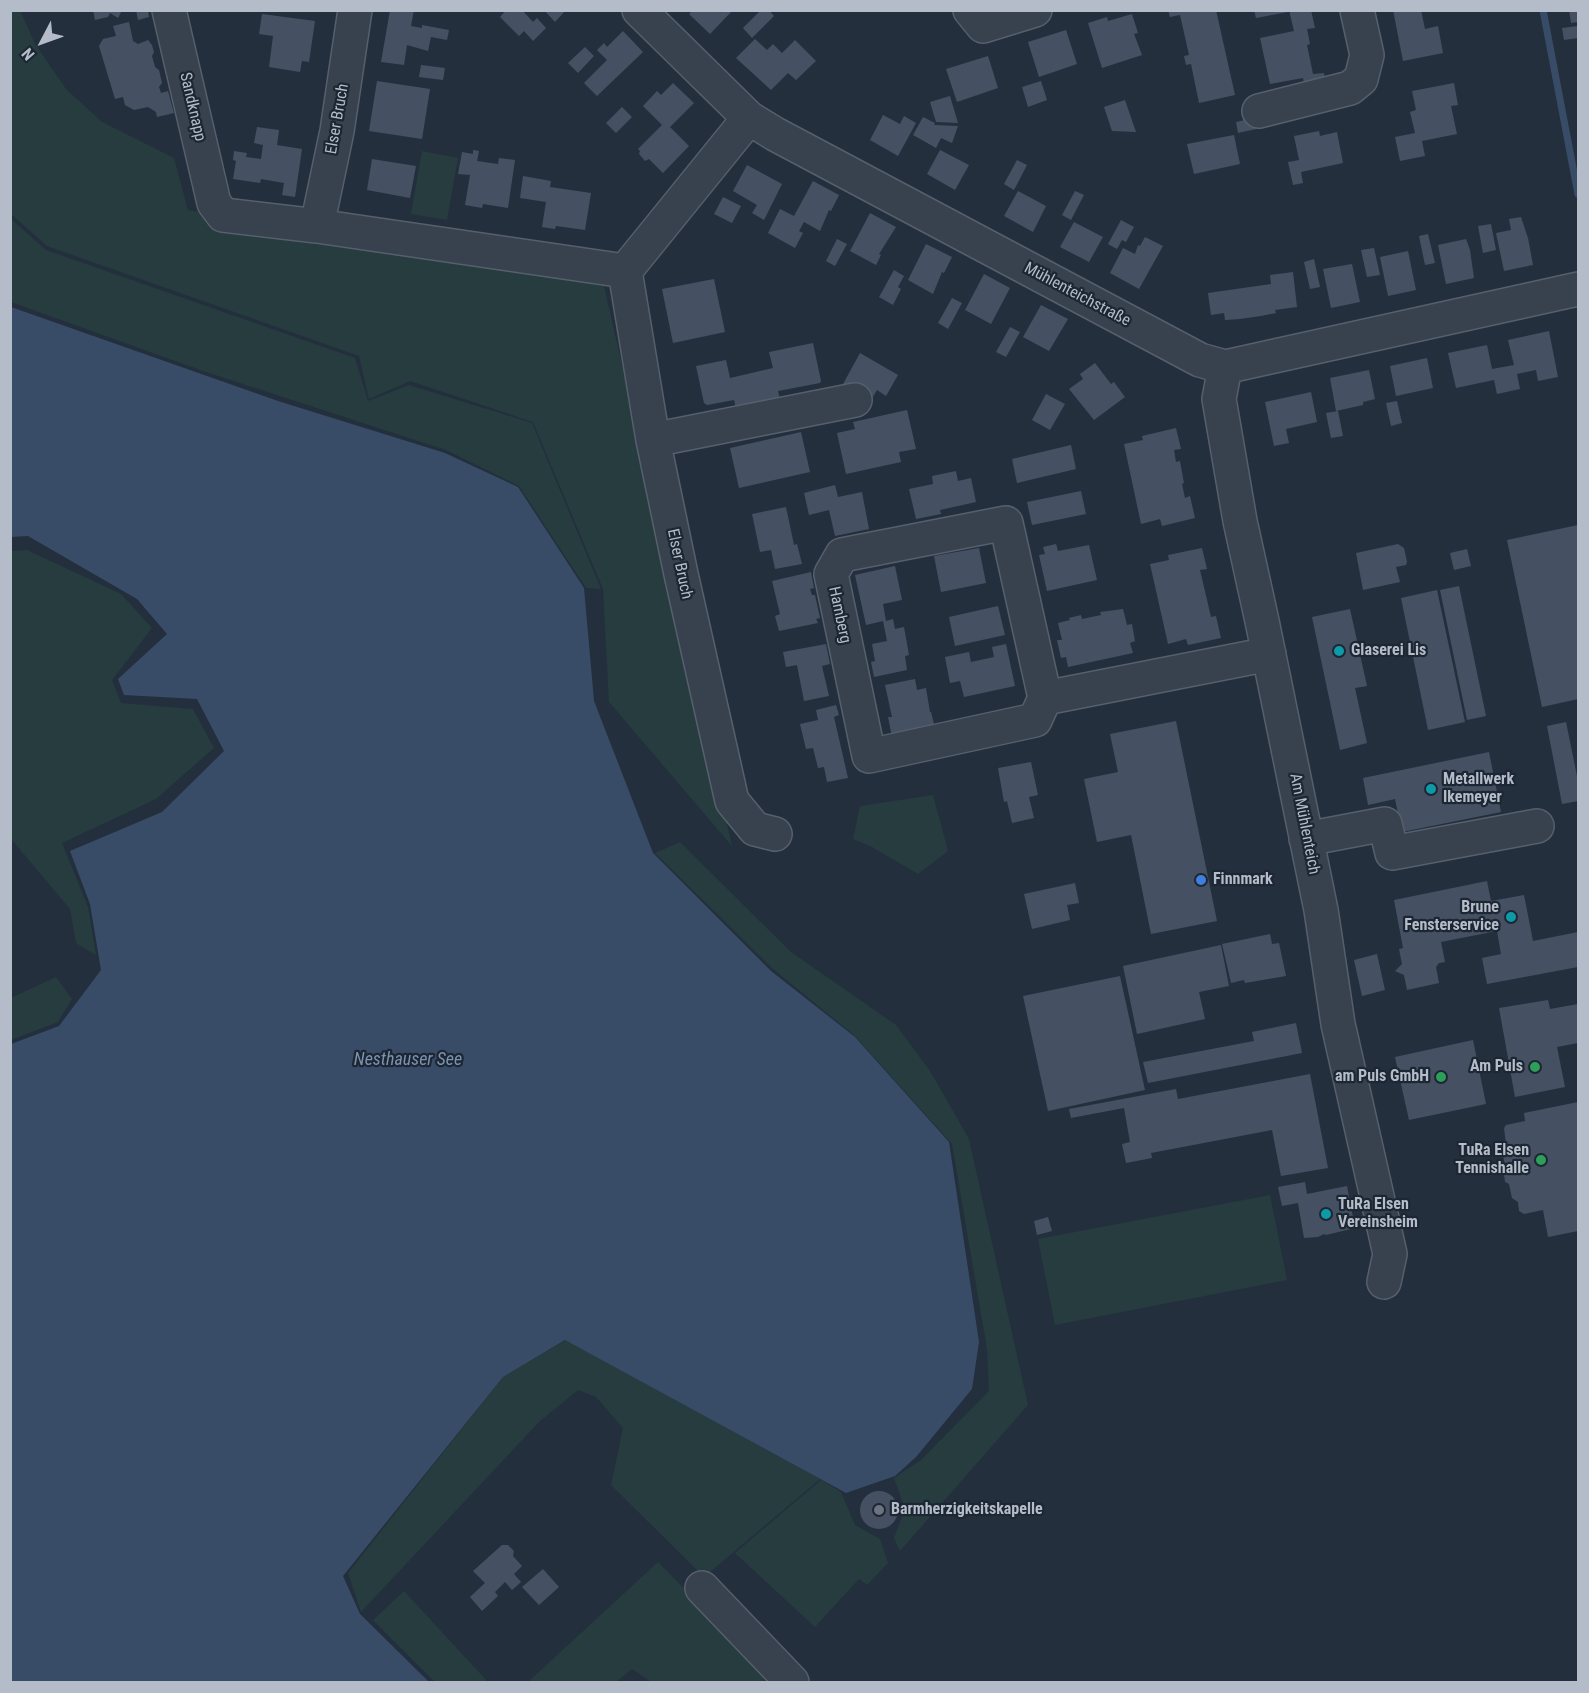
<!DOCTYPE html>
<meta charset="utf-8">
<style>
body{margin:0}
#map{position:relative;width:1589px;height:1693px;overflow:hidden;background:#242f3e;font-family:"Roboto Condensed",sans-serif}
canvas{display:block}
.frame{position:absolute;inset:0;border:12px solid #b4bcc9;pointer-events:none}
.north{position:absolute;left:12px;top:12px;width:60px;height:60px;-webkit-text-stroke:4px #1d2633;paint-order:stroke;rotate:229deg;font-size:16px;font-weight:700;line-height:24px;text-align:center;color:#b4bcc9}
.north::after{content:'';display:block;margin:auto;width:21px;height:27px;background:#b4bcc9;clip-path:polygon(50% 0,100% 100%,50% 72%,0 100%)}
</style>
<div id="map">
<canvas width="1589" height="1693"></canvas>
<div class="frame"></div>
<div class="north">N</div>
</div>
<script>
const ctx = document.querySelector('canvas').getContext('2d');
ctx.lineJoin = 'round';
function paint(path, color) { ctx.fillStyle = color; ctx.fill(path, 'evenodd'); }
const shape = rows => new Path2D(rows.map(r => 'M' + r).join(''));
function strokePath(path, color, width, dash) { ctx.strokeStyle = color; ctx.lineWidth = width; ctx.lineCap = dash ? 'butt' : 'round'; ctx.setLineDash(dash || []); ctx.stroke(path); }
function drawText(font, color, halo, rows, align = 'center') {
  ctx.font = font + ' "Roboto Condensed",sans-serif'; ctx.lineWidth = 4.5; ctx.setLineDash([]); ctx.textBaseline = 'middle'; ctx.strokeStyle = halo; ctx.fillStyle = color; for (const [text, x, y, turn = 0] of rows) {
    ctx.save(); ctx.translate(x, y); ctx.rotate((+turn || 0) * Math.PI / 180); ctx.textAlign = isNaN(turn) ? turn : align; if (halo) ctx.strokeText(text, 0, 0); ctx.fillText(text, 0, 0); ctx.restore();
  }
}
paint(shape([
 [20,10,35,44,66,89,102,122,174,158,188,210,604,286,732,846,609,702,603,589,533,422,410,381,369,399,359,356,47,246,11,214,10,11],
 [422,151,458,158,447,220,411,214],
 [10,218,46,250,355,358,368,401,409,385,532,423,601,589,586,588,519,486,446,450,203,371,11,302],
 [27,550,121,594,152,628,112,680,121,703,193,709,214,748,156,799,62,843,88,907,96,955,76,943,70,909,11,839,11,551],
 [933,795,948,851,918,874,872,847,853,839,860,806],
 [680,842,791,952,896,1025,930,1071,969,1139,1028,1405,900,1551,894,1538,905,1509,894,1478,921,1460,989,1391,987,1349,952,1144,855,1036,773,969,655,853],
 [56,977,72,999,58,1022,11,1040,11,998],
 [1270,1195,1287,1280,1055,1325,1038,1239],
 [566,1340,820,1479,704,1577,611,1485,623,1428,596,1397,578,1390,539,1422,361,1612,348,1573,503,1377],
 [821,1480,841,1492,855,1525,880,1539,888,1563,867,1585,859,1579,815,1627,735,1553],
 [658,1562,763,1668,764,1682,651,1682,632,1669,616,1682,528,1682],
 [404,1591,488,1682,435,1682,373,1620]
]), '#263c3f');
paint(shape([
 [11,307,278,401,445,453,518,487,584,588,594,701,653,853,771,971,855,1037,949,1142,979,1342,972,1389,916,1457,895,1476,846,1493,565,1340,503,1377,343,1576,360,1614,429,1682,11,1682,11,1044,59,1026,101,970,90,904,70,851,162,812,224,751,197,699,124,695,118,679,167,634,137,599,28,536,11,537]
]), '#394c67');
strokePath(shape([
 [1543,10,1578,194]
]), '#394c67', 7);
paint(shape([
 [93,10,122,10,118,18,110,13,108,17,95,20],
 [136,10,148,10,149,17,138,20],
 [390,10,414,10,411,26,422,28,422,25,449,30,447,40,431,37,428,51,407,45,404,65,381,62],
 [506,10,522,10,533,22,537,18,546,28,533,41,524,31,519,36,500,17],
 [544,10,566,10,555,22],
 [693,10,733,10,710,34,689,14],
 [761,10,769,10,774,16,752,38,743,28],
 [1168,10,1216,10,1235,95,1199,103,1191,64,1186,65,1184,56,1189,55,1180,15,1170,17],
 [1254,10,1288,10,1288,12,1256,18],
 [1289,10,1311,10,1315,28,1307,29,1310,44,1307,45,1313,74,1324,73,1326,85,1305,89,1303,78,1270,84,1260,38,1294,31],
 [1393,10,1421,10,1425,29,1438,26,1443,53,1403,61],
 [1569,10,1578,10,1578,22,1571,23],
 [262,14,315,21,309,62,302,61,300,72,269,67,273,36,259,34],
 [1132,14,1138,33,1134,34,1142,55,1102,68,1088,23,1107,17,1108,21],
 [129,22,133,41,138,44,148,40,152,45,154,52,152,56,155,67,159,70,162,83,159,87,161,93,168,91,174,113,157,117,156,112,148,107,134,110,125,105,123,97,115,99,99,46,103,39,116,36,113,26],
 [1578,26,1578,38,1564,40,1562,28],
 [1066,30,1077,64,1039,77,1028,42],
 [623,31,643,52,597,96,584,83,607,60,597,50,604,43,607,47],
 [755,39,767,50,773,44,782,53,795,40,816,61,796,80,788,73,771,90,736,58],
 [585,47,594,56,578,73,568,63],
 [988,56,998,88,957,102,946,69],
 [421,65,445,68,443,80,419,77],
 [377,81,430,89,422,139,369,131],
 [1041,81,1047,100,1028,107,1022,87],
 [673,83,694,103,670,127,689,146,663,173,649,159,645,161,639,154,640,151,638,149,662,125,643,106,657,91,661,95],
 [1454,83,1458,105,1451,106,1457,134,1422,141,1425,156,1400,161,1395,137,1415,133,1410,112,1416,110,1412,91],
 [950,96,958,123,936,122,930,102],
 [1125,100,1136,132,1112,131,1104,107],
 [622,107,632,117,616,133,606,123],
 [883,115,900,124,904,116,916,123,898,156,870,140],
 [923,117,935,123,934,125,958,126,952,143,941,138,936,148,913,135],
 [1258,117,1261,128,1238,133,1236,122],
 [257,127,279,130,277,145,302,149,295,197,282,195,284,183,261,179,260,183,233,179,236,161,233,160,234,151,247,153,246,157,261,159,263,145,254,143],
 [1319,131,1320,136,1337,132,1343,163,1301,172,1303,183,1293,185,1288,162,1299,160,1294,136],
 [1234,135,1240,164,1194,174,1187,144],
 [473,150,479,151,477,161,498,164,499,158,515,160,508,208,483,204,482,208,465,205,470,175,458,174,462,152,473,154],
 [940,150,969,165,955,190,927,174],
 [372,159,416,166,410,198,367,190],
 [1017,160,1027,165,1014,190,1004,184],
 [747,165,782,184,764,220,752,213,757,205,733,191],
 [523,176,551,181,550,187,591,193,585,230,556,226,555,229,542,227,546,202,520,198],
 [813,181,839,195,831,211,829,210,820,231,804,222,799,231,803,233,795,248,768,233,780,209,794,216],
 [1018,191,1046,206,1033,232,1004,216],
 [1075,191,1084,195,1071,220,1062,215],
 [723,197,741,206,732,223,714,214],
 [870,213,896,227,879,254,881,255,876,265,850,251],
 [1521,217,1528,238,1533,265,1504,271,1496,233,1511,230,1509,219],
 [1121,220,1134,227,1126,242,1122,240,1117,249,1108,244],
 [1074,222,1103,237,1089,262,1060,247],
 [1491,224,1496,250,1483,253,1478,226],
 [1428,234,1435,263,1425,265,1419,236],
 [1145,237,1163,246,1139,289,1110,273,1123,248,1135,254,1138,245,1140,246],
 [837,239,847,244,835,266,826,261],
 [1466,239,1470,250,1474,278,1446,284,1438,245],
 [926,244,952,257,944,273,942,272,933,294,908,280],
 [1374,248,1380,275,1367,277,1361,250],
 [1408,251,1416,290,1388,296,1380,257],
 [1314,259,1320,287,1310,289,1304,262],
 [1352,264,1360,302,1331,308,1323,269],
 [894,270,904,276,898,287,901,289,893,305,879,297],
 [1293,272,1297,307,1275,310,1276,313,1261,316,1240,319,1225,320,1224,313,1211,315,1208,293,1271,284,1270,275],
 [984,274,1010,288,991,324,965,310],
 [714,279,725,332,673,343,662,289],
 [952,298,962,303,948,329,938,323],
 [1041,305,1068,319,1049,351,1023,337],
 [1010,327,1020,332,1006,357,996,352],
 [1549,331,1558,377,1538,381,1536,370,1517,374,1520,389,1497,394,1494,380,1456,388,1448,353,1487,345,1492,369,1514,365,1508,340],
 [813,343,821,381,820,383,778,391,782,408,738,417,734,400,707,405,704,403,696,366,726,360,730,378,773,368,769,352],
 [860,353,898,375,886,396,877,390,871,400,843,384],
 [1427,358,1433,388,1396,396,1390,366],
 [1095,363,1111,384,1114,382,1125,397,1094,420,1069,389,1083,379,1080,374],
 [1369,370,1375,399,1363,402,1363,405,1336,411,1330,378],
 [1311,392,1317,422,1286,429,1289,443,1274,446,1265,402],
 [1046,394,1065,404,1050,430,1032,420],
 [1397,401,1402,423,1391,426,1386,403],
 [907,410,916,449,899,452,901,462,846,474,837,433,855,429,853,422],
 [1338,411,1343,436,1331,438,1326,413],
 [1176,428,1181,449,1174,450,1176,462,1180,461,1184,483,1182,484,1185,498,1190,496,1195,518,1162,526,1160,519,1141,524,1124,444,1143,440,1142,436],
 [801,432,810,472,739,488,730,448],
 [1071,445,1076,469,1017,483,1012,459],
 [956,471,958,481,971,478,976,502,940,510,941,514,916,519,909,489,933,484,932,476],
 [835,485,838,497,862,492,869,529,835,536,829,510,809,515,804,493],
 [1081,491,1086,514,1032,525,1027,502],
 [786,507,794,545,797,544,802,564,775,569,771,550,760,552,752,514],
 [1578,525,1578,699,1542,707,1507,540],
 [1056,544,1058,551,1089,545,1097,580,1047,591,1039,555,1045,554,1043,547],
 [1398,544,1404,548,1407,562,1406,565,1396,567,1400,582,1363,590,1356,553],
 [979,548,986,583,941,592,934,556],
 [1202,548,1207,569,1200,570,1211,617,1216,616,1221,638,1188,645,1186,639,1168,644,1150,564,1169,560,1168,555],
 [1467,549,1471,566,1454,570,1450,553],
 [895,566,902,600,883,604,886,621,893,619,895,629,904,627,909,655,905,656,907,670,874,677,871,662,875,661,872,644,887,641,883,621,866,625,855,575],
 [811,572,814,588,810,589,812,595,815,595,820,618,816,619,818,623,779,631,775,616,780,614,772,581],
 [1459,586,1486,716,1467,720,1440,590],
 [1437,590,1465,722,1428,730,1401,598],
 [998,606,1005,635,955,646,949,617],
 [1123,609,1127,625,1132,624,1135,641,1130,643,1133,653,1068,667,1066,657,1061,658,1057,640,1062,640,1058,623,1070,620,1069,618,1081,615,1082,619,1101,615,1100,612],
 [1350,609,1367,686,1355,688,1367,743,1340,750,1312,617],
 [826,644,830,664,822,666,829,696,804,701,797,665,786,667,783,652],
 [1006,644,1015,686,964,697,960,681,950,683,945,657,969,652,971,662,994,657,992,647],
 [915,679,917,690,926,688,930,712,931,712,935,728,892,737,888,717,892,717,885,685],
 [836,705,839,715,834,717,848,778,827,782,824,767,818,768,813,748,806,749,800,724,818,720,816,710],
 [1176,721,1217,921,1151,934,1131,835,1097,842,1084,779,1118,772,1110,734],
 [1566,722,1578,781,1578,801,1562,804,1547,726],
 [1489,752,1501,812,1402,832,1395,799,1368,805,1363,778],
 [1031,762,1038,795,1029,797,1034,818,1012,823,1007,801,1004,802,998,768],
 [1487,881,1491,901,1524,895,1533,941,1578,932,1578,967,1487,984,1482,958,1501,954,1497,931,1441,942,1445,962,1439,963,1436,967,1439,983,1407,990,1404,975,1395,971,1402,964,1399,949,1403,948,1394,900],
 [1075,883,1079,903,1067,905,1070,920,1032,929,1024,894],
 [1270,934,1272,944,1279,943,1286,976,1245,983,1244,980,1231,983,1222,944],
 [1221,945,1229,986,1199,992,1205,1019,1137,1034,1123,966],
 [1377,954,1385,990,1362,996,1354,960],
 [1120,976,1145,1090,1048,1111,1023,996],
 [1548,1000,1550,1009,1578,1004,1578,1043,1557,1047,1565,1087,1515,1097,1499,1008],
 [1296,1023,1302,1053,1148,1083,1143,1062,1254,1041,1252,1032],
 [1473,1040,1486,1104,1409,1120,1395,1057],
 [1310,1074,1328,1168,1281,1176,1272,1130,1151,1153,1152,1158,1126,1163,1122,1144,1130,1142,1124,1108,1071,1118,1069,1109,1176,1089,1178,1099],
 [1578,1102,1578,1231,1548,1237,1543,1210,1524,1214,1519,1211,1518,1202,1512,1198,1509,1184,1505,1182,1504,1175,1506,1171,1502,1149,1506,1144,1504,1128,1506,1125,1525,1121,1524,1113],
 [1305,1182,1307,1194,1347,1186,1355,1228,1326,1235,1324,1234,1318,1237,1304,1238,1298,1203,1282,1206,1278,1187],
 [1048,1217,1052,1231,1037,1235,1034,1221],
 '860 1510a19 19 0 1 1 38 0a19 19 0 1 1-38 0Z',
 [502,1545,508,1545,514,1551,513,1556,522,1566,514,1574,521,1582,512,1590,505,1582,495,1592,498,1596,482,1611,470,1597,485,1583,473,1571],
 [543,1569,559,1587,539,1605,522,1587]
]), '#455162');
const minor = shape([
 [169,10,214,203,223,215,317,226,625,271],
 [639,10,749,118,775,134,1200,360,1225,367,1578,289],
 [970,10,983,26,1035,10],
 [1259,111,1350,88,1361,79,1367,55,1357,10],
 [749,118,625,271,653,440,681,574,732,801,755,829,775,834],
 [317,226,337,131,355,10],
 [1225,367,1219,399,1240,521,1262,621,1321,910,1338,1024,1390,1254,1384,1282],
 [653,440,855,400],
 [1045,698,1035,720,869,756,831,574,842,555,1006,523,1045,698,1269,654],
 [1306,839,1385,824,1392,853,1537,826],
 [702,1588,792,1682]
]);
strokePath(minor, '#565f6c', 36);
strokePath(minor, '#38414e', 33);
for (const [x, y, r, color] of [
 [1339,651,6,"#0f9aa8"],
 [1431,789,6,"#0f9aa8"],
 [1201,880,6,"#3f7fe0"],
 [1511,917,6,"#0f9aa8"],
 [1535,1067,6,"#2e9e5b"],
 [1441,1077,6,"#2e9e5b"],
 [1541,1160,6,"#2e9e5b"],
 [1326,1214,6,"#0f9aa8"],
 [879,1510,6,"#6b7280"]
]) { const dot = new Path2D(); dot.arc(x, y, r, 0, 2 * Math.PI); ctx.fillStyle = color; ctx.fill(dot); strokePath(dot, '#1d2633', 2); }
drawText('16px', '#b4bcc9', '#1d2633', [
 ["Sandknapp",192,107,77],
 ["Elser Bruch",338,119,-80],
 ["Mühlenteichstraße",1077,295,28],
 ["Elser Bruch",679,564,78],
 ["Hamberg",839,615,78],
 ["Am Mühlenteich",1304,824,79]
]);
drawText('bold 16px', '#b4bcc9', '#1d2633', [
 ["Glaserei Lis",1351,651],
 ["Metallwerk",1443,780],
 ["Ikemeyer",1443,798],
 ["Finnmark",1213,880],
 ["Brune",1499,908,"right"],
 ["Fensterservice",1499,926,"right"],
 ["Am Puls",1523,1067,"right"],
 ["am Puls GmbH",1429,1077,"right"],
 ["TuRa Elsen",1529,1151,"right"],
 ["Tennishalle",1529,1169,"right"],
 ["TuRa Elsen",1338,1205],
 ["Vereinsheim",1338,1223],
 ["Barmherzigkeitskapelle",891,1510]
], 'left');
drawText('italic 18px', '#7c92b1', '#1d2633', [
 ["Nesthauser See",408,1060]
]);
</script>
